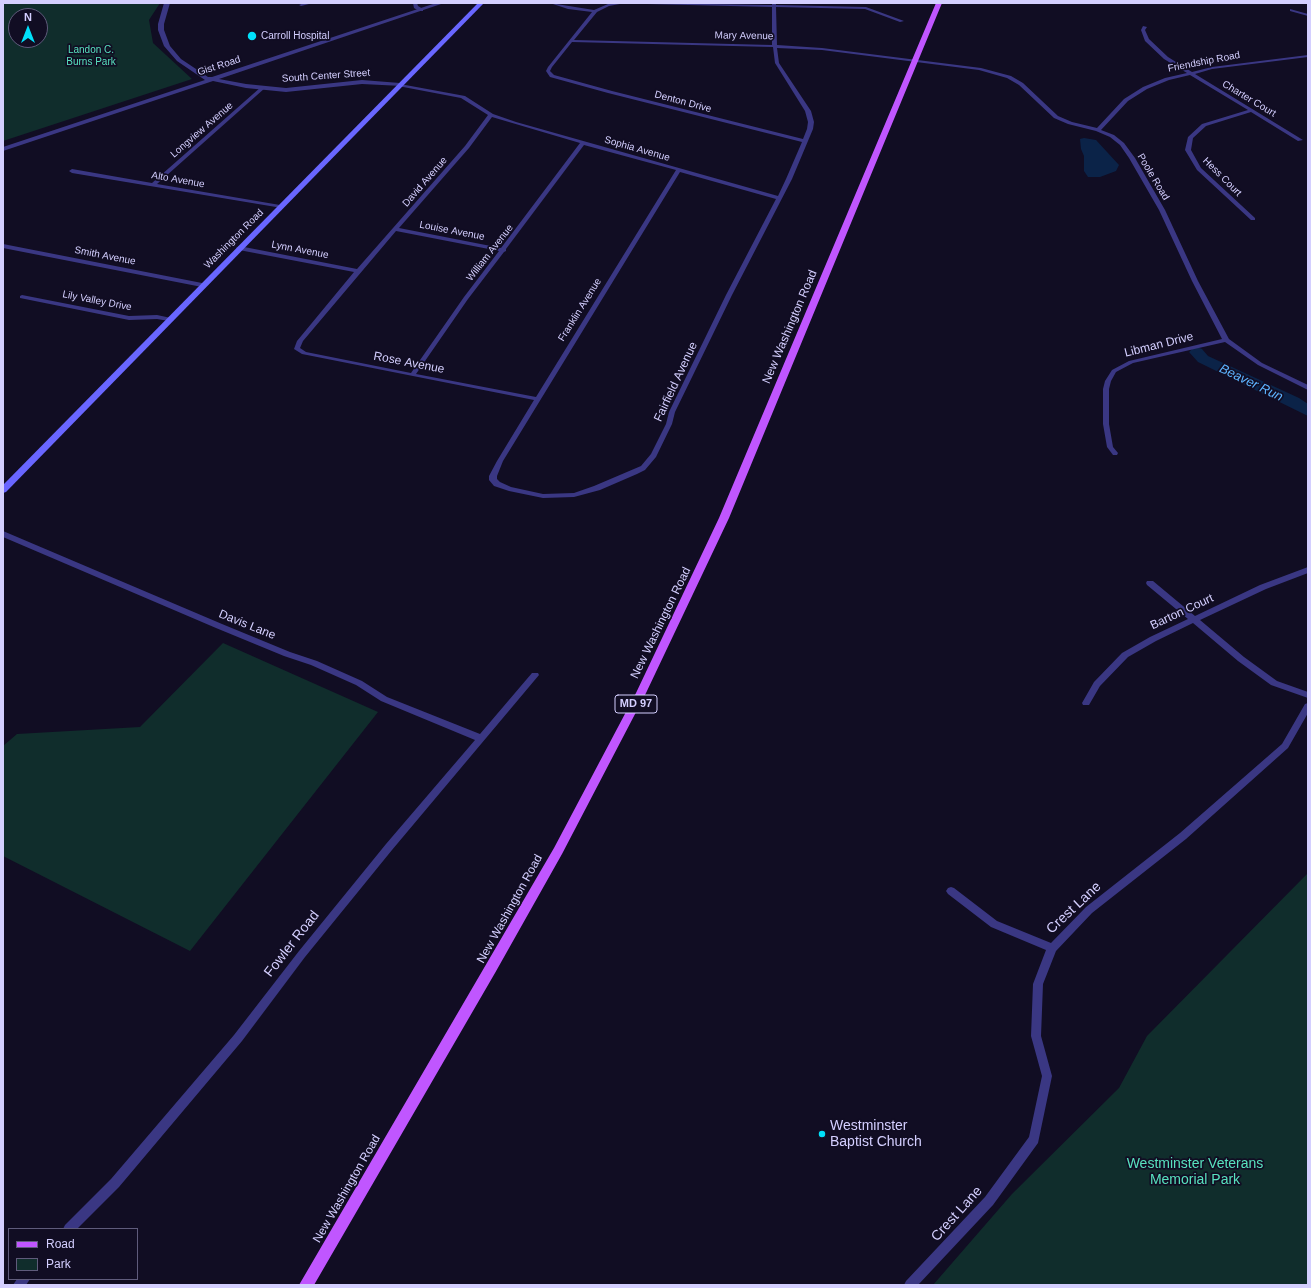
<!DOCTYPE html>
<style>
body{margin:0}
#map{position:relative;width:1311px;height:1288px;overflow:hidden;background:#110d23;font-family:Helvetica,sans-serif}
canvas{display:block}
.frame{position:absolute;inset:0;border:4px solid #d4cfff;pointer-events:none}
.legend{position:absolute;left:8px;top:1228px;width:130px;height:52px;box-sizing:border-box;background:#110d23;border:1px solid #5f5b7b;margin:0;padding:5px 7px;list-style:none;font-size:12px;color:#d4cfff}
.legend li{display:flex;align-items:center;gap:8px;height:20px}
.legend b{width:20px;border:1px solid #5f5b7b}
.north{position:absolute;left:8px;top:8px;width:40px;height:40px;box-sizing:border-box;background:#110d23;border:1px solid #5f5b7b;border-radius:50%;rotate:0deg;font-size:11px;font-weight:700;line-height:16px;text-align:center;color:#d4cfff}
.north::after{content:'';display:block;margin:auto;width:14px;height:18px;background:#00e0fa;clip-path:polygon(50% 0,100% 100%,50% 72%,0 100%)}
</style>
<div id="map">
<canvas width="1311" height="1288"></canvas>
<div class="frame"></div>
<ul class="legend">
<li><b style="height:5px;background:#c056ff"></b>Road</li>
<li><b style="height:11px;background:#102d2c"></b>Park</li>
</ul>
<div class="north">N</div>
</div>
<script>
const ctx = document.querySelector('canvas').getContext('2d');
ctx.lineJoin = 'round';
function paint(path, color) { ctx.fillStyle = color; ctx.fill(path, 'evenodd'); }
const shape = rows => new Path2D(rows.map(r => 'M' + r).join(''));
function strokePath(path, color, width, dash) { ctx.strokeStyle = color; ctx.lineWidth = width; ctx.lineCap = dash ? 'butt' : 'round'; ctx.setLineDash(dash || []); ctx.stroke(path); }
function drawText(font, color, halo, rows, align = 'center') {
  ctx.font = font + ' Helvetica,sans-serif'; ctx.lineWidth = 3.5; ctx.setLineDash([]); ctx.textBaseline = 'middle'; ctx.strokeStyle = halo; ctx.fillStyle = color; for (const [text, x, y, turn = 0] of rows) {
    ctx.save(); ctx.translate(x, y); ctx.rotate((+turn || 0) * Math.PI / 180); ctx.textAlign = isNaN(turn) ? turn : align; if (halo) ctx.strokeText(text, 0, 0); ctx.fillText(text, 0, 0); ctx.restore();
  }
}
paint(shape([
 [3,3,160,3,149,20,153,43,192,79,3,141],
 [16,16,40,16,40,40,16,40],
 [223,643,378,712,190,951,3,856,3,746,17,734,140,727],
 [1308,873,1308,1285,933,1285,1012,1194,1119,1088,1147,1036]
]), '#102d2c');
paint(shape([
 [1084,138,1096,140,1119,165,1116,171,1100,177,1088,177,1084,171,1084,156,1081,149,1080,139]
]), '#0b2348');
paint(shape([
 [1197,347,1202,349,1208,356,1299,398,1308,404,1308,416,1198,362,1189,352,1192,349,1197,347]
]), '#0b2348');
paint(shape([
 [304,3,313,3,301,6,299,5,304,3],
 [413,3,417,3,418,6,423,9,423,11,419,11,414,8,413,3],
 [550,3,594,10,608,4,625,3,609,6,597,12,574,40,772,45,772,7,647,4,645,3,772,5,772,3,776,3,776,5,866,7,904,21,900,22,865,9,776,7,777,45,822,48,981,68,1011,76,1023,83,1058,116,1072,122,1097,128,1124,99,1143,87,1165,78,1187,73,1164,59,1145,41,1141,30,1143,26,1147,27,1145,30,1149,39,1168,57,1192,72,1212,67,1308,55,1308,57,1212,69,1195,74,1303,140,1298,141,1251,112,1206,126,1193,138,1191,150,1201,168,1255,218,1255,220,1251,220,1197,170,1185,150,1188,137,1202,124,1248,110,1190,75,1169,80,1147,89,1128,101,1101,130,1114,135,1124,143,1135,158,1165,210,1198,281,1229,339,1262,363,1308,385,1308,390,1258,365,1225,342,1133,363,1116,372,1111,381,1109,389,1109,424,1113,447,1118,453,1117,455,1113,455,1107,447,1103,424,1103,389,1105,381,1112,370,1129,361,1222,339,1192,281,1159,210,1129,158,1120,145,1110,137,1096,131,1068,124,1054,118,1019,85,1007,78,979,70,822,50,777,48,779,63,811,111,814,122,813,129,792,179,732,295,675,412,672,424,656,457,645,470,637,474,600,490,574,497,543,498,509,491,494,486,489,480,489,476,497,461,534,400,302,354,294,349,297,341,354,272,239,250,236,248,239,246,357,269,465,146,488,115,461,98,398,86,398,84,400,84,465,96,493,114,516,122,778,196,786,179,802,142,608,93,550,77,546,71,548,67,592,12,568,9,550,3],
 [572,42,773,47,775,63,805,111,808,122,807,129,803,139,612,91,554,75,550,71,552,67,572,42],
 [492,117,580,143,501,248,399,228,469,148,492,117],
 [584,145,676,170,536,397,416,374,468,299,504,252,506,251,506,249,584,145],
 [680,172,776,199,726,295,669,412,666,424,651,454,641,466,594,486,574,493,543,494,511,487,500,482,497,479,497,476,503,461,680,172],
 [396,231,499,251,464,297,411,373,306,352,300,348,303,341,396,231],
 [1290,9,1308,14,1308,16,1290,11,1290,9],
 [261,87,265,88,157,184,280,205,282,206,282,208,72,173,69,171,72,169,152,183,261,87],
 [3,244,202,283,205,285,202,287,3,248,3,244],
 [22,295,129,316,157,315,171,318,172,319,169,321,157,319,129,320,20,298,20,296,22,295],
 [3,531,222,624,290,652,317,661,362,681,387,697,480,734,532,673,538,673,539,675,392,850,305,957,242,1041,119,1187,77,1229,63,1229,65,1225,111,1179,234,1035,299,951,386,844,475,740,381,701,356,685,311,665,284,656,216,628,3,537,3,531],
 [1308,567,1308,573,1266,589,1200,620,1244,657,1277,681,1308,692,1308,698,1271,685,1238,661,1193,623,1156,641,1128,657,1100,686,1089,705,1083,705,1082,703,1094,682,1122,653,1150,637,1188,619,1147,585,1146,583,1147,581,1153,581,1195,616,1260,585,1308,567],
 [1308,703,1308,713,1288,748,1186,839,1092,913,1056,951,1043,984,1041,1036,1052,1076,1038,1143,993,1205,918,1285,904,1285,906,1281,985,1197,1029,1137,1042,1076,1031,1036,1033,984,1046,950,991,927,948,894,946,891,948,888,951,887,954,888,997,921,1051,943,1086,907,1180,833,1282,744,1305,704,1308,703],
 [17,1279,30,1279,26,1285,13,1285,17,1279]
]), '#3a3783');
paint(shape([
 [164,3,170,3,164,24,164,30,170,46,181,59,208,77,212,77,436,3,444,3,219,79,246,84,286,88,362,80,400,83,402,84,402,86,362,84,286,92,246,88,213,81,3,151,3,147,205,80,177,61,164,46,158,30,158,24,164,3]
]), '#3a3783');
paint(shape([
 [478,3,484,3,6,492,3,493,3,485,478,3]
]), '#6966ff');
paint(shape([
 [936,3,942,3,729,518,646,693,562,854,495,973,314,1285,299,1285,554,848,636,693,719,518,936,3]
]), '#c056ff');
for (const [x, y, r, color] of [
 [252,36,5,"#00e0fa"],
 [822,1134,4,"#00e0fa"]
]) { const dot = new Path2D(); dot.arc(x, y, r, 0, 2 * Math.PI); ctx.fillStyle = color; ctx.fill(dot); strokePath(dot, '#110d23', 1.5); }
drawText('10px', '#d4cfff', '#110d23', [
 ["Carroll Hospital",261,36]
], 'left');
drawText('10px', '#d4cfff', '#110d23', [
 ["Mary Avenue",744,36,1],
 ["Friendship Road",1204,62,-11],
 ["Gist Road",219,66,-18],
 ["South Center Street",326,76,-4],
 ["Charter Court",1249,99,31],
 ["Denton Drive",683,102,15],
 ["Longview Avenue",202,130,-41],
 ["Sophia Avenue",637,149,16],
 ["Poole Road",1153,177,59],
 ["Hess Court",1222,177,45],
 ["Alto Avenue",178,180,10],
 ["David Avenue",425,182,-49],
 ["Louise Avenue",452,231,11],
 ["Washington Road",234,239,-45],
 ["Lynn Avenue",300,250,11],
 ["William Avenue",490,253,-52],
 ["Smith Avenue",105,256,11],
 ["Lily Valley Drive",97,301,11],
 ["Franklin Avenue",580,310,-58]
]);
drawText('10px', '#58e2bf', '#110d23', [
 ["Landon C.",91,50],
 ["Burns Park",91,62]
]);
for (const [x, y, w] of [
 [636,704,42]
]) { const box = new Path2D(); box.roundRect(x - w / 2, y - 9, w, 18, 3); ctx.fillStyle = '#110d23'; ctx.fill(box); strokePath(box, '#d4cfff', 1); }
drawText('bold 11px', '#d4cfff', null, [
 ["MD 97",636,704]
]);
drawText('12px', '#d4cfff', '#110d23', [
 ["New Washington Road",790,327,-67],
 ["Libman Drive",1159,345,-14],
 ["Rose Avenue",409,363,11],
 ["Fairfield Avenue",676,382,-65],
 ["Barton Court",1182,612,-25],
 ["New Washington Road",661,623,-64],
 ["Davis Lane",247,625,22],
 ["New Washington Road",510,909,-61],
 ["New Washington Road",347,1189,-60]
]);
drawText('italic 13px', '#5db4ff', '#110d23', [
 ["Beaver Run",1251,383,26]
]);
drawText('14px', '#d4cfff', '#110d23', [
 ["Crest Lane",1074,908,-43],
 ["Fowler Road",292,944,-52],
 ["Crest Lane",957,1214,-48]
]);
drawText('14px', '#d4cfff', '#110d23', [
 ["Westminster",830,1126],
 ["Baptist Church",830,1142]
], 'left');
drawText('14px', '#58e2bf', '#110d23', [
 ["Westminster Veterans",1195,1164],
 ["Memorial Park",1195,1180]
]);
</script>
